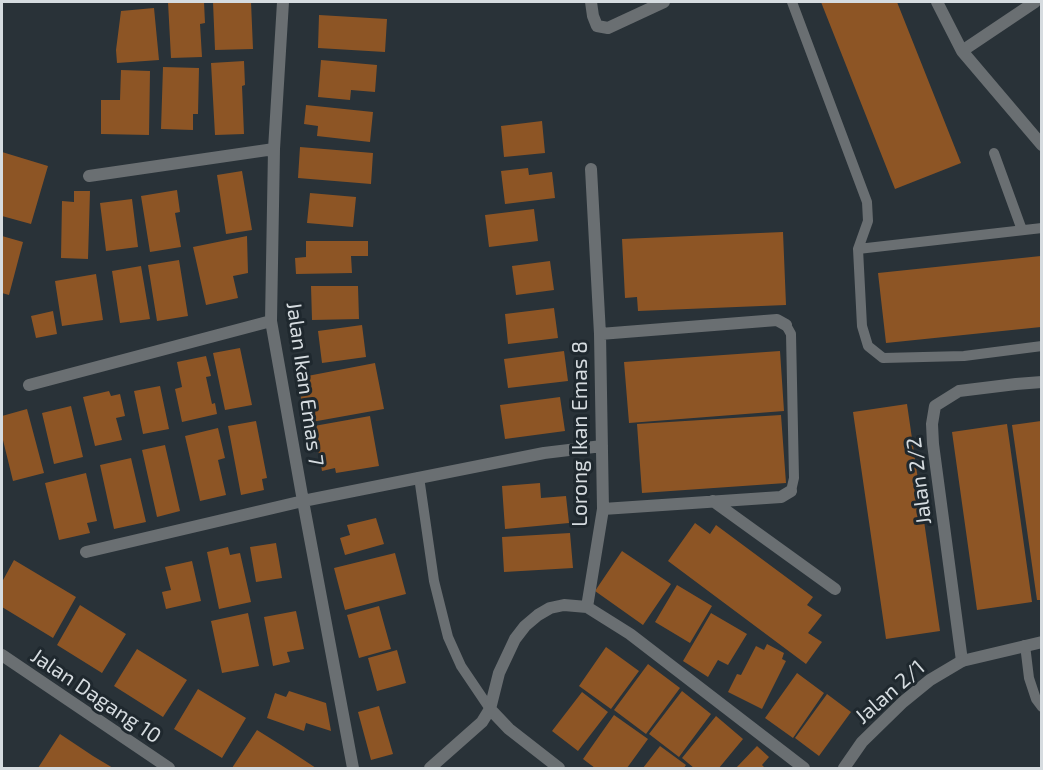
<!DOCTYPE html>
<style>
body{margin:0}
#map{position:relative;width:1043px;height:770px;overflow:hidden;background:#293238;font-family:"Exo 2",sans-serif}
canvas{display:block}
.frame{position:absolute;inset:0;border:3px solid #d6dce0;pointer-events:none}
</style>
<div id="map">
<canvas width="1043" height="770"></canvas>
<div class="frame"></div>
</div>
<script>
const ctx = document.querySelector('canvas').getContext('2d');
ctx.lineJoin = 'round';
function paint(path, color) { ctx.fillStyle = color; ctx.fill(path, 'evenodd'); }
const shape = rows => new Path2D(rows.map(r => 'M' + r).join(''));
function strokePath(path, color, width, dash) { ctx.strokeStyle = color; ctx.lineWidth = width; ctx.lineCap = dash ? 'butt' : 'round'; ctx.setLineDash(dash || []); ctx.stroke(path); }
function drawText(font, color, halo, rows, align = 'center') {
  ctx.font = font + ' "Exo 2",sans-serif'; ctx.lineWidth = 6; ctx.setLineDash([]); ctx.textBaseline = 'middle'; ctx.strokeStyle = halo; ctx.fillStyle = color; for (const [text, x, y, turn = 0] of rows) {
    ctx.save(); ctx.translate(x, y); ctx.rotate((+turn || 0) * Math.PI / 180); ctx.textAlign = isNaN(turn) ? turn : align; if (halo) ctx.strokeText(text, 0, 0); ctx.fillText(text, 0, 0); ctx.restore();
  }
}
paint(shape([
 [168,2,204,2,205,23,200,24,202,57,171,58],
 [213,2,251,2,253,49,215,50],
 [821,2,897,2,961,163,895,189],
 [154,8,159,60,117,63,116,50,121,11],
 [319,15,387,19,385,52,318,48],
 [321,60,377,65,375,92,351,90,350,100,318,97],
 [244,61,245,85,242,86,244,134,215,135,211,63],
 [163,67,199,68,198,114,193,114,193,130,161,129],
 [121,70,150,71,149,135,101,134,101,100,120,100],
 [306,105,373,112,370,142,317,136,318,126,304,124],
 [542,121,545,153,504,157,501,126],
 [300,147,373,153,371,184,298,178],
 [2,152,48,166,31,224,2,216],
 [528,168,529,175,552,172,555,198,505,204,501,171],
 [242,171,252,230,226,234,217,175],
 [177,190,180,212,175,213,181,247,150,252,141,196],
 [74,191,90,191,88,259,61,258,62,201,74,202],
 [310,193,356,197,353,227,307,223],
 [132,199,138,247,106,251,100,203],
 [534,209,538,241,489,247,485,215],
 [783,232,786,305,638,311,637,297,625,298,622,239],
 [2,236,23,242,9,295,2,293],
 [247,236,248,273,233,276,238,298,206,305,193,247],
 [306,241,368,241,368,256,351,256,352,273,296,274,295,258,306,257],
 [1041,256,1041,327,886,343,878,273],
 [179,260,188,316,157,321,148,265],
 [550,261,554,290,516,295,512,266],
 [141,266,150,319,120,323,112,271],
 [96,274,103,320,62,326,55,281],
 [311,286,358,286,359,319,312,320],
 [554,308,558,338,508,344,505,314],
 [53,311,57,334,36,338,31,316],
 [362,325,366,357,322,363,318,331],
 [240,348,252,405,225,410,213,353],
 [564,351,568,381,508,388,504,359],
 [780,351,784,411,629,423,624,362],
 [206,356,211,376,206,377,212,404,215,403,217,414,182,422,175,389,182,387,177,362],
 [375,363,384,409,306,423,297,378],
 [160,386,169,429,143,434,134,391],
 [109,391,111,396,120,394,125,416,116,418,122,440,95,446,83,397],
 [560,397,565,431,505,439,500,405],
 [907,404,940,631,886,639,853,412],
 [71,406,83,457,54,464,42,413],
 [27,409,44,473,13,481,2,436,2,416],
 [781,415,786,483,642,493,637,424],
 [370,416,379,466,336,473,335,468,322,471,314,426],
 [256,421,267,478,262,479,264,490,241,495,228,426],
 [1041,421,1041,600,1037,600,1012,425],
 [1007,424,1032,602,977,610,952,432],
 [218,428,225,458,218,460,226,495,200,501,185,436],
 [165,445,180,511,157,517,142,450],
 [131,458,146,522,114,529,100,465],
 [86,473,97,521,87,523,90,533,59,540,45,483],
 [540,483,541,498,566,496,569,523,505,529,502,486],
 [376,518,384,544,345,555,340,538,350,535,347,525],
 [695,523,710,534,716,525,813,597,807,605,822,615,808,633,822,642,806,664,668,561],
 [570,533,573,568,504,572,502,537],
 [276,543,282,578,256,582,250,547],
 [228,547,230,555,240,553,251,602,219,609,207,552],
 [622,551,671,584,643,625,595,591],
 [395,553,406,594,345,610,334,568],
 [14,560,76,597,53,638,2,607,2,582],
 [192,561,201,601,166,609,162,592,171,590,165,567],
 [677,585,712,606,690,643,655,622],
 [80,605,126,634,102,673,57,645],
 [379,606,391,649,359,658,347,615],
 [296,611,304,649,287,652,290,662,273,666,264,617],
 [248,613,259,666,222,673,211,621],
 [711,613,747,634,728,665,718,660,708,677,683,661],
 [767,644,784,653,782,659,786,661,762,709,728,692,737,674,741,675,756,646,764,650],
 [606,647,639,671,611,709,579,686],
 [137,649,187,680,163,717,114,686],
 [397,650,406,683,377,691,368,658],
 [648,664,680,688,646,734,614,710],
 [797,673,824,693,793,738,765,718],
 [198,689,246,718,222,758,174,729],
 [289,691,326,703,331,731,306,723,304,731,267,718,275,693,286,697],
 [682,691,711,714,679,757,649,734],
 [582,692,608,712,578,751,552,731],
 [827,694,851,712,819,756,795,738],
 [379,706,393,754,371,760,358,712],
 [614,715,648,739,627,768,595,768,583,759],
 [716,716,743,739,719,768,694,768,682,758],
 [257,730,281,745,316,768,232,768],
 [60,734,93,756,113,768,38,768],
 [660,746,686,765,684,768,643,768],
 [757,746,769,757,762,765,765,768,736,768]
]), '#8d5525');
strokePath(shape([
 [792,2,867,202,868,221,858,249,862,326,868,346,883,358,964,356,1042,346],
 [994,153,1022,230],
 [858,249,1042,228],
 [786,325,791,334,794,478,791,491],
 [419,477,434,581,448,637,461,666,490,709],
 [1025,645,1029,678,1036,699,1042,707]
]), '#6a6f72', 10);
strokePath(shape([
 [283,2,274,149,271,321,303,501,353,768],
 [591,2,593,16,597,26,608,28,664,2],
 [937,2,962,51,1042,145],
 [962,51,1035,2],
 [89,176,274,149],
 [600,334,777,320,786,325],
 [29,385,271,321],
 [713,501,835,589],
 [603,509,781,497,791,491],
 [86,552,303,501,544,453,602,446],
 [587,607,603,509,600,334,591,169],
 [2,655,169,768],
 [962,661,933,444,932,424,935,406,959,391,1016,384,1042,382],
 [490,709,509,729,559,768],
 [430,768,482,722,490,709,499,673,515,639,525,626,538,615,550,608,564,605,587,607,630,634,804,768]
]), '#6a6f72', 12);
strokePath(shape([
 [844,768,862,742,903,702,930,680,962,661,1042,642]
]), '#6a6f72', 12);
drawText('21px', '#d6dce0', '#1f282e', [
 ["Jalan Ikan Emas 7",305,384,82],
 ["Lorong Ikan Emas 8",580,434,-90],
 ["Jalan 2/2",919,481,-97],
 ["Jalan 2/1",890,692,-41],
 ["Jalan Dagang 10",96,696,34]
]);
</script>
